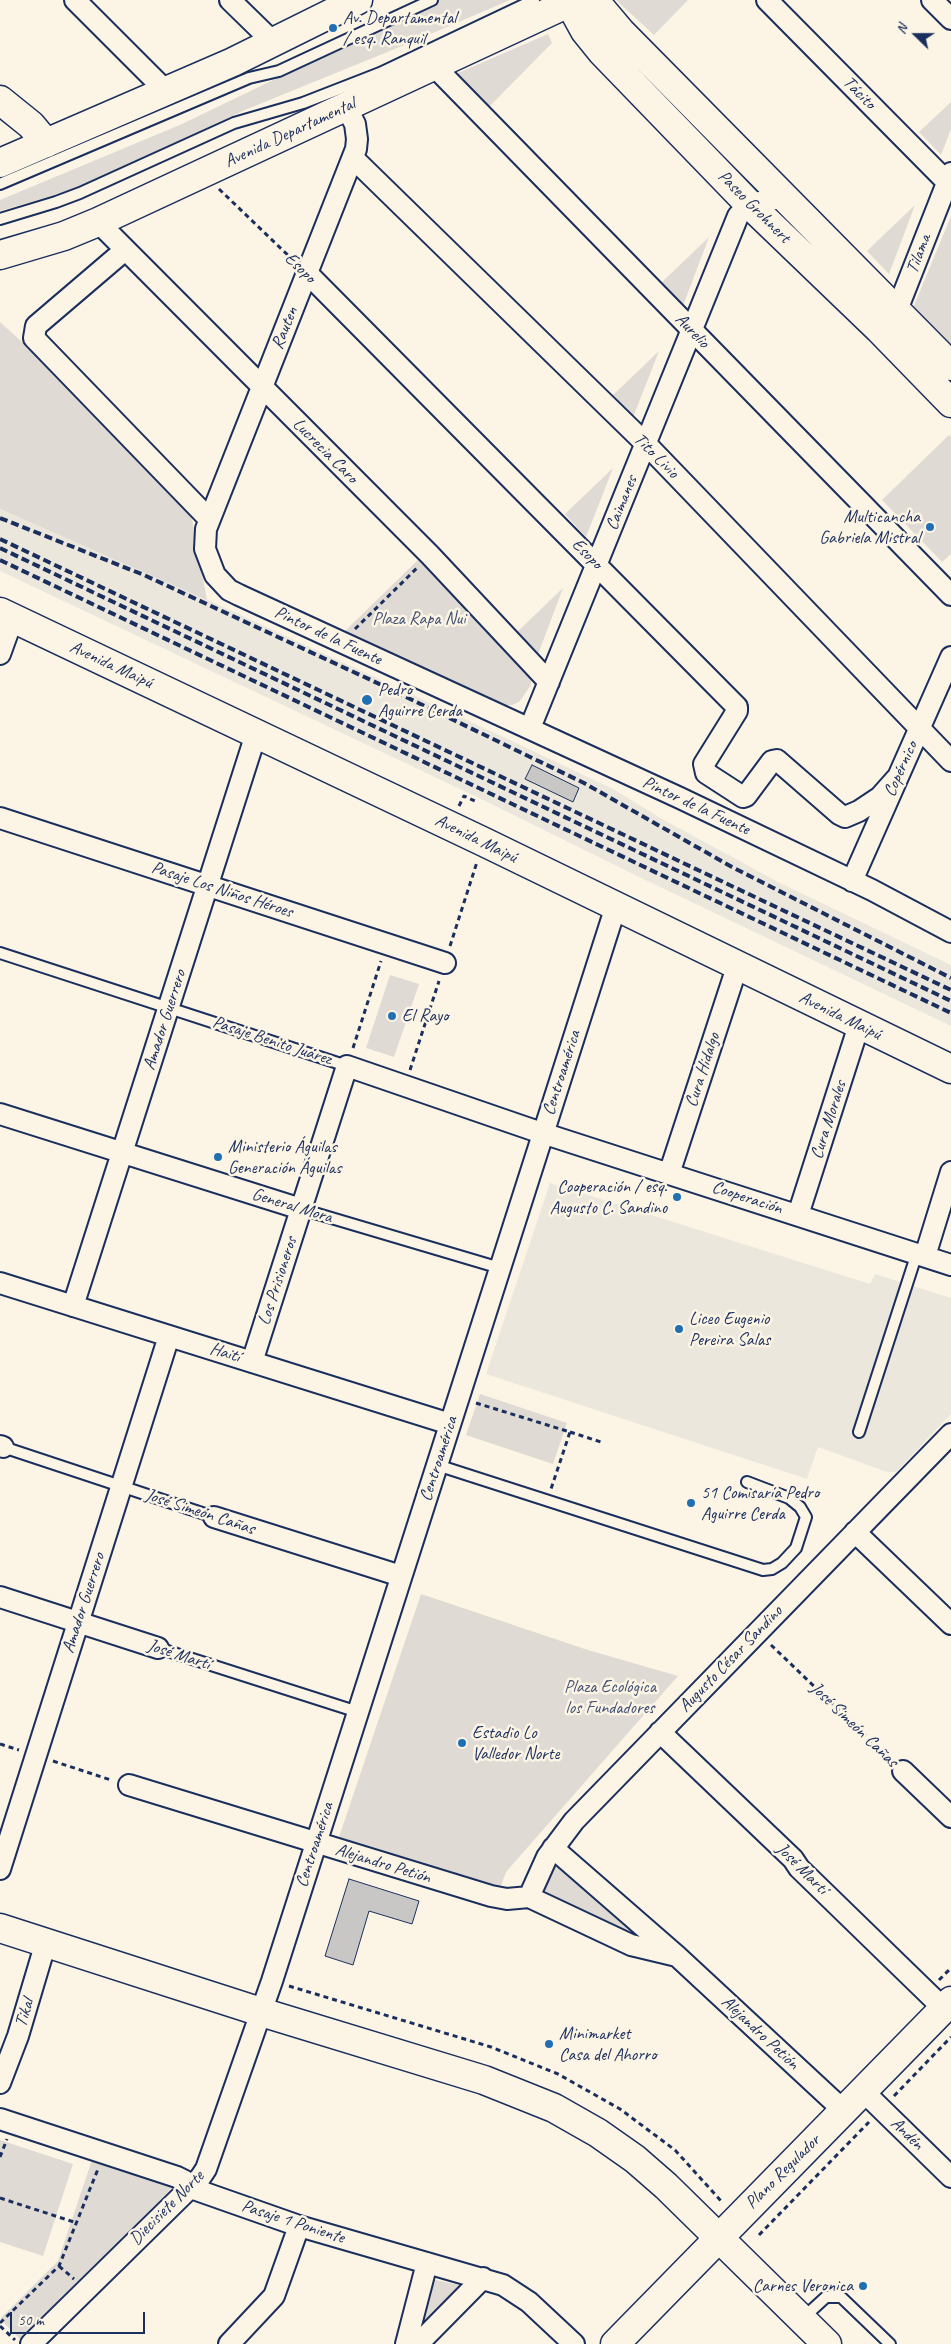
<!DOCTYPE html>
<meta charset="utf-8">
<style>
body{margin:0}
#map{position:relative;width:951px;height:2344px;overflow:hidden;background:#fcf5e5;font-family:Caveat,sans-serif}
canvas{display:block}
.north{position:absolute;left:891px;top:10px;width:50px;height:50px;-webkit-text-stroke:4px #fcf5e5;paint-order:stroke;rotate:292deg;font-size:14px;font-weight:700;line-height:20px;text-align:center;color:#1b2f5e}
.north::after{content:'';display:block;margin:auto;width:18px;height:22px;background:#1b2f5e;clip-path:polygon(50% 0,100% 100%,50% 72%,0 100%)}
.scale{position:absolute;left:10px;top:2312px;width:135px;height:22px;box-sizing:border-box;border:2px solid #1b2f5e;border-top:0;padding-left:6px;font-size:15px;line-height:18px;white-space:nowrap;color:#1b2f5e;-webkit-text-stroke:4px #fcf5e5;paint-order:stroke}
</style>
<div id="map">
<canvas width="951" height="2344"></canvas>
<div class="north">N</div>
<div class="scale">50 m</div>
</div>
<script>
const ctx = document.querySelector('canvas').getContext('2d');
ctx.lineJoin = 'round';
function paint(path, color) { ctx.fillStyle = color; ctx.fill(path, 'evenodd'); }
const shape = rows => new Path2D(rows.map(r => 'M' + r).join(''));
function strokePath(path, color, width, dash) { ctx.strokeStyle = color; ctx.lineWidth = width; ctx.lineCap = dash ? 'butt' : 'round'; ctx.setLineDash(dash || []); ctx.stroke(path); }
function drawText(font, color, halo, rows, align = 'center') {
  ctx.font = font + ' Caveat,sans-serif'; ctx.lineWidth = 5; ctx.setLineDash([]); ctx.textBaseline = 'middle'; ctx.strokeStyle = halo; ctx.fillStyle = color; for (const [text, x, y, turn = 0] of rows) {
    ctx.save(); ctx.translate(x, y); ctx.rotate((+turn || 0) * Math.PI / 180); ctx.textAlign = isNaN(turn) ? turn : align; if (halo) ctx.strokeText(text, 0, 0); ctx.fillText(text, 0, 0); ctx.restore();
  }
}
paint(shape([
 [0,509,217,604,510,740,613,789,664,820,780,883,951,965,951,1026,633,874,479,798,0,571],
 [550,1183,870,1284,875,1274,951,1298,951,1414,896,1472,887,1472,818,1447,807,1479,486,1374]
]), '#ece7dc');
paint(shape([
 [439,0,510,0,412,42,245,110,74,189,0,211,0,200,182,124],
 [616,0,688,0,654,35],
 [548,34,552,43,484,112,449,77],
 [951,102,951,129,941,155,919,132],
 [915,205,889,274,867,251],
 [951,216,951,347,913,308],
 [709,237,683,306,661,283],
 [0,322,41,359,191,514,207,600,0,509],
 [659,351,632,420,611,397],
 [949,435,951,437,951,554,942,562,882,500],
 [613,468,586,537,565,514],
 [420,558,531,676,531,685,519,702,512,705,504,705,344,632],
 [563,588,537,657,515,634],
 [390,975,419,984,394,1057,366,1048],
 [480,1394,567,1423,553,1464,466,1435],
 [421,1594,588,1650,678,1676,506,1872,498,1894,339,1837],
 [560,1864,636,1935,550,1902,542,1888,551,1866],
 [0,2140,73,2164,43,2256,0,2242],
 [92,2160,172,2188,22,2341,0,2319,58,2261],
 [431,2279,463,2286,418,2333]
]), '#dfdbd4');
const building = shape([
 [532,765,579,788,573,802,525,779,532,765],
 [349,1879,419,1901,412,1924,369,1911,353,1965,325,1956,349,1879]
]);
paint(building, '#c8c7c6');
strokePath(building, '#1b2f5e', 1);
const lane = shape([
 [0,184,249,78,279,71,294,64,432,0],
 [0,219,56,202,80,193,234,123,303,103,380,73,534,0],
 [0,953,347,1066],
 [301,1209,500,1268],
 [859,1432,917,1253],
 [3,1447,214,1517],
 [437,1465,763,1570,772,1569,782,1563,796,1548,806,1517,800,1507,789,1498,747,1482],
 [158,1648,358,1712],
 [803,2318,826,2297,841,2297,890,2344]
]);
const street = shape([
 [75,0,165,90],
 [230,0,272,41],
 [767,0,951,186],
 [932,0,951,19],
 [434,66,951,595],
 [346,107,355,124,357,139,356,149,206,529,205,549,215,575,229,590,239,595,680,798,872,890,951,932],
 [353,158,646,444,951,761],
 [98,222,430,555,549,682],
 [125,250,36,326,34,338,209,519],
 [307,273,737,707,737,711,704,764,706,773,743,797,746,796,772,761,777,760,839,814,845,817,859,811,880,797,896,779],
 [888,319,897,310,951,173],
 [0,654,13,618],
 [530,728,738,216,749,204,786,197],
 [0,818,445,963],
 [852,881,951,657],
 [0,1114,301,1209],
 [669,1174,737,967],
 [798,1215,859,1025],
 [925,1256,951,1172],
 [0,1283,450,1424],
 [73,1306,256,734],
 [252,1362,347,1066,533,1130,951,1265],
 [0,1446,3,1447],
 [214,1517,401,1576],
 [855,1532,951,1624],
 [0,1597,158,1648],
 [660,1732,793,1859,799,1868,943,2008],
 [903,1771,951,1817],
 [129,1785,491,1896,507,1899,529,1897,631,1945,677,1956],
 [553,1848,677,1956,843,2110],
 [0,1869,169,1336],
 [529,1897,547,1857,574,1821,951,1434],
 [0,2083,18,2036,46,1942],
 [863,2091,951,2177],
 [0,2119,177,2177,185,2181,188,2187,299,2226,503,2285,529,2302,574,2344],
 [31,2344,200,2178,206,2169,272,1981,616,906],
 [229,2344,274,2296,299,2226],
 [406,2344,427,2263],
 [418,2344,483,2278]
]);
const secondary = shape([
 [568,0,585,31,602,52,749,204,879,329,951,403],
 [594,0,621,32,951,366],
 [0,100,31,125,46,143],
 [0,612,484,842,951,1069],
 [0,1928,261,2012,484,2080,554,2108,598,2133,635,2159,666,2186,827,2344],
 [615,2344,951,2001]
]);
const primary = shape([
 [0,163,233,62,358,0],
 [0,255,64,236,98,222,575,0]
]);
strokePath(lane, '#1b2f5e', 14);
strokePath(street, '#1b2f5e', 24);
strokePath(secondary, '#1b2f5e', 31);
strokePath(primary, '#1b2f5e', 31);
strokePath(shape([
 [219,189,294,261],
 [355,629,417,568],
 [459,806,464,796,477,802],
 [450,946,477,862],
 [353,1048,381,961],
 [410,1070,439,981],
 [476,1403,570,1432,551,1489],
 [570,1432,601,1442],
 [771,1645,889,1758],
 [0,1744,19,1750],
 [53,1761,111,1780],
 [939,1980,951,1968],
 [289,1986,491,2047,558,2074,620,2109,675,2150,722,2202],
 [894,2096,951,2037],
 [0,2157,7,2139],
 [0,2198,77,2223],
 [759,2235,869,2122],
 [59,2266,74,2279],
 [0,2323,59,2266,98,2169],
 [0,2326,15,2340]
]), '#1b2f5e', 3, [5, 4]);
strokePath(lane, '#fcf5e5', 10);
strokePath(street, '#fcf5e5', 20);
strokePath(secondary, '#fcf5e5', 28);
strokePath(primary, '#fcf5e5', 28);
strokePath(shape([
 [0,518,144,575,373,681,584,783,732,867,951,978],
 [0,539,951,990],
 [0,548,951,1001],
 [0,560,951,1013]
]), '#1b2f5e', 4, [8, 4]);
for (const [x, y, r, color] of [
 [333,28,5,"#1f6fb2"],
 [930,527,5,"#1f6fb2"],
 [367,700,6,"#1f6fb2"],
 [392,1016,5,"#1f6fb2"],
 [218,1157,5,"#1f6fb2"],
 [677,1197,5,"#1f6fb2"],
 [679,1329,5,"#1f6fb2"],
 [691,1503,5,"#1f6fb2"],
 [462,1743,5,"#1f6fb2"],
 [549,2044,5,"#1f6fb2"],
 [863,2286,5,"#1f6fb2"]
]) { const dot = new Path2D(); dot.arc(x, y, r, 0, 2 * Math.PI); ctx.fillStyle = color; ctx.fill(dot); strokePath(dot, '#fcf5e5', 2); }
drawText('18px', '#1b2f5e', '#fcf5e5', [
 ["Av. Departamental",343,18],
 ["/ esq. Ranquil",343,39],
 ["Multicancha",920,517,"right"],
 ["Gabriela Mistral",920,538,"right"],
 ["Pedro",378,690],
 ["Aguirre Cerda",378,711],
 ["El Rayo",402,1016],
 ["Ministerio Águilas",228,1147],
 ["Generación Águilas",228,1168],
 ["Cooperación / esq.",667,1187,"right"],
 ["Augusto C. Sandino",667,1208,"right"],
 ["Liceo Eugenio",689,1319],
 ["Pereira Salas",689,1340],
 ["51 Comisaría Pedro",701,1493],
 ["Aguirre Cerda",701,1514],
 ["Estadio Lo",472,1733],
 ["Valledor Norte",472,1754],
 ["Minimarket",559,2034],
 ["Casa del Ahorro",559,2055],
 ["Carnes Veronica",853,2286,"right"]
], 'left');
drawText('18px', '#1b2f5e', '#fcf5e5', [
 ["Tácito",859,93,45],
 ["Avenida Departamental",290,133,-25],
 ["Paseo Grohnert",754,207,45],
 ["Tilama",919,254,-69],
 ["Esopo",300,268,44],
 ["Rauten",285,328,-68],
 ["Aurelio",692,331,46],
 ["Lucrecia Caro",325,451,45],
 ["Tito Livio",656,456,45],
 ["Caimanes",622,503,-68],
 ["Esopo",587,554,45],
 ["Pintor de la Fuente",328,636,25],
 ["Avenida Maipú",111,665,25],
 ["Copérnico",901,769,-66],
 ["Pintor de la Fuente",696,806,25],
 ["Avenida Maipú",476,839,26],
 ["Pasaje Los Niños Héroes",222,890,18],
 ["Avenida Maipú",840,1016,26],
 ["Amador Guerrero",165,1020,-72],
 ["Pasaje Benito Juárez",272,1041,18],
 ["Cura Hidalgo",703,1070,-72],
 ["Centroamérica",562,1073,-72],
 ["Cura Morales",829,1120,-72],
 ["Cooperación",747,1198,18],
 ["General Mora",292,1206,17],
 ["Los Prisioneros",278,1281,-72],
 ["Haití",225,1353,17],
 ["Centroamérica",439,1459,-72],
 ["José Simeón Cañas",200,1512,18],
 ["Amador Guerrero",84,1603,-72],
 ["José Martí",179,1655,18],
 ["Augusto César Sandino",731,1659,-46],
 ["José Simeón Cañas",854,1725,44],
 ["Centroamérica",315,1845,-72],
 ["Alejandro Petión",383,1864,17],
 ["José Martí",802,1869,45],
 ["Tikal",25,2013,-73],
 ["Alejandro Petión",760,2033,43],
 ["Andén",907,2134,44],
 ["Plano Regulador",783,2172,-45],
 ["Diecisiete Norte",167,2208,-45],
 ["Pasaje 1 Poniente",293,2222,18]
]);
drawText('18px', '#425176', '#fcf5e5', [
 ["Plaza Rapa Nui",419,619],
 ["Plaza Ecológica",610,1687],
 ["los Fundadores",610,1708]
]);
</script>
